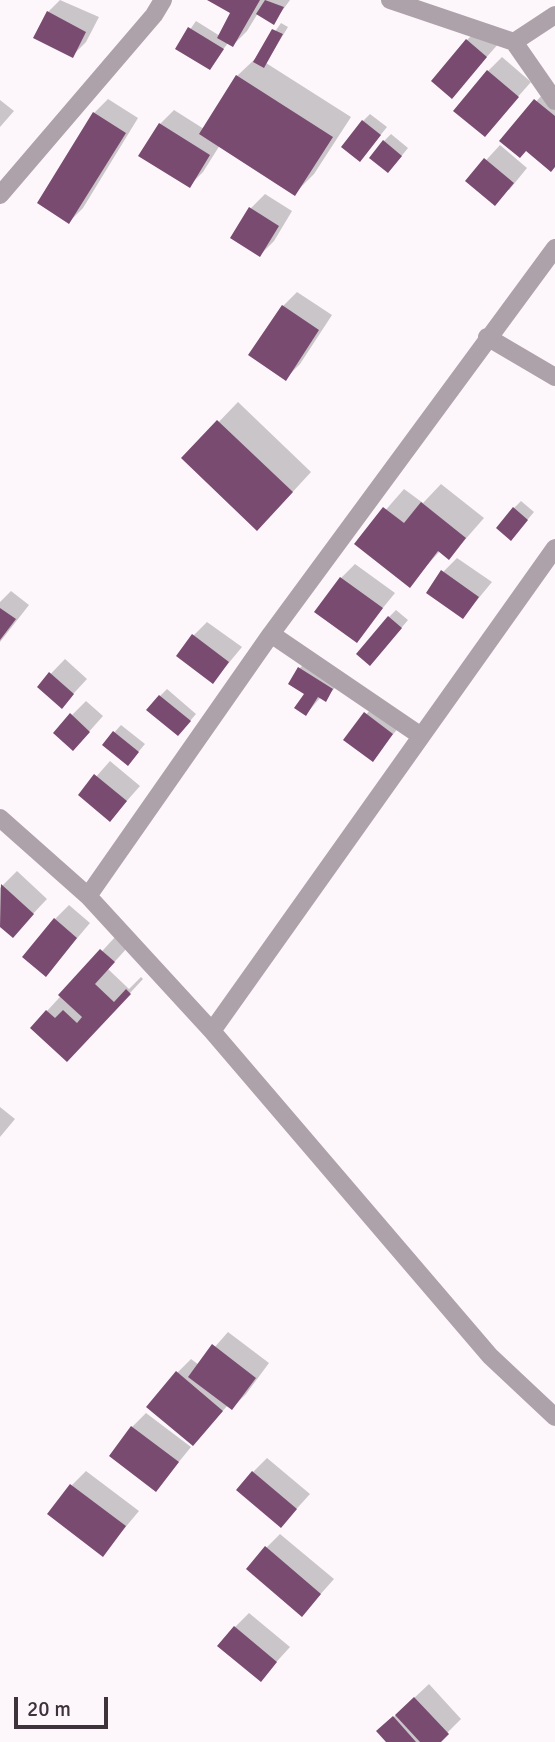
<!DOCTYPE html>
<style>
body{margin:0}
#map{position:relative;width:555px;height:1742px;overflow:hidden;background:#fdf7fb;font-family:Signika,sans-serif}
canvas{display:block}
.scale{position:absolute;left:14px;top:1697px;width:94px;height:32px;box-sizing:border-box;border:4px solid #3e333b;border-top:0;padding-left:9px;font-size:21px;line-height:24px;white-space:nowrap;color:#3e333b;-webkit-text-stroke:5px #fdf7fb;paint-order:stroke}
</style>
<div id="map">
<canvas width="555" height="1742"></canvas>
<div class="scale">20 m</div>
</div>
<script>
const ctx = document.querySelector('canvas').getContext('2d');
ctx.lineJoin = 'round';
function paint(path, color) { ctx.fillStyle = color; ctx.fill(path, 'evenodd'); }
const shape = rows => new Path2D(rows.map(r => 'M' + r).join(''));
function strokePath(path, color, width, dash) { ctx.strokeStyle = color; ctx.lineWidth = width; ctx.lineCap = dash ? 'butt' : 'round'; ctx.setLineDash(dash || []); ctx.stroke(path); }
paint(shape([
 [60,0,99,17,86,42,72,56,48,12],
 [211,0,290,0,274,22,258,13,247,31,233,45,228,43,209,68,177,48,196,21,220,36,232,12],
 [281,23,288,27,266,63,351,117,314,174,295,193,220,145,203,172,189,186,160,124,174,110,204,129,237,76,257,57],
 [481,26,500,42,452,96,467,40],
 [502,57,531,82,485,134,488,71],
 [550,86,555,91,555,166,527,149,501,141],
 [108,99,138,118,83,208,69,222,94,113],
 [0,100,14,111,0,127],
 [370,114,387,127,366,153,363,121],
 [391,134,408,148,395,164,384,141],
 [500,145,527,168,509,190,467,181],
 [265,194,292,211,274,241,260,255,251,208],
 [297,292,332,315,300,364,286,378,283,306],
 [238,402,311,472,277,509,184,458],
 [441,484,484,518,449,558,440,551,409,585,356,544,404,489,423,503],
 [521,501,534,512,518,531,514,508],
 [457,558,492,582,463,617,443,572],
 [355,564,395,593,356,641,341,578],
 [11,591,29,605,0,642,0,602],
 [396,610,408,620,377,657,389,617],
 [207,622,242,647,213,682,193,636],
 [314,654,346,675,325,699,321,697,306,714,306,693,300,668],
 [65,659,87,679,62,706,39,686],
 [167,689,196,714,185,727,160,696],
 [379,699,406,719,372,759,346,739],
 [86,701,103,716,87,734,72,715],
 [121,725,145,744,135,756,104,744],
 [110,761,140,786,110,820,80,795],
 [17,871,47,899,12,936,0,925,0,888],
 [69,905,90,923,46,975,55,919],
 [116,936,128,947,108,969,129,989,141,977,143,979,81,1046,47,1011],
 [0,1107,15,1119,0,1137],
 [228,1332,269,1363,246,1394,232,1408,228,1405,193,1444,177,1373,191,1359,199,1365],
 [146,1413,191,1447,156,1490,132,1427],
 [267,1458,310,1494,281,1526,253,1472],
 [86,1471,139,1511,103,1554,72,1485],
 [280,1534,334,1579,302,1615,266,1548],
 [249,1613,290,1647,260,1680,235,1627],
 [429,1684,461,1719,438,1742,389,1742,379,1731]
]), '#0003');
paint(shape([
 [207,0,260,0,233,47,217,38,230,13],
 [265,0,284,7,274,25,256,14],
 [47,11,86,32,73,58,33,38],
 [188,27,224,49,210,70,175,49],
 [272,29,283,34,264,68,253,62],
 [466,39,487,57,452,99,431,81],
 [487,70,519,97,485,137,453,111],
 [236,75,333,137,295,196,199,134],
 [534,99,555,116,555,167,551,172,526,151,520,158,499,141],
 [93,112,126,133,69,224,37,203],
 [362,120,381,135,360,162,341,147],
 [159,123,210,155,190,188,138,156],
 [383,140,402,156,388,173,369,158],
 [484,158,514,183,495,206,465,181],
 [249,207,279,226,260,257,230,238],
 [282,305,319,330,286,381,248,355],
 [217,420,293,492,257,531,181,458],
 [421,502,466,538,449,560,438,551,410,588,354,544,383,507,404,523],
 [513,507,528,520,511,541,496,528],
 [441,570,479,597,463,619,426,593],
 [340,577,383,608,357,643,314,612],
 [0,608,16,619,0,640],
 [388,616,402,628,370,666,356,654],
 [192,634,229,662,213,684,176,656],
 [298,667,333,689,326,702,318,697,306,716,294,708,304,694,288,684],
 [49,672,74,694,62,709,37,687],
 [159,695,191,721,178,736,146,710],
 [364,712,393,734,373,762,343,740],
 [70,713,90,732,73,751,53,733],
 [113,731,139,752,128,766,102,745],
 [94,774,127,801,110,822,78,795],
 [1,884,34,914,13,938,0,927],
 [54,918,77,938,46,977,22,957],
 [100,949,115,962,95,984,114,1002,126,989,131,994,67,1062,30,1028,46,1010,55,1018,63,1010,77,1023,82,1017,58,995],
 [212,1344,256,1378,232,1410,188,1377],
 [176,1371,223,1411,193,1446,146,1407],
 [131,1426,179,1462,156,1492,109,1456],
 [252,1471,297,1509,281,1528,236,1490],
 [70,1484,126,1526,103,1557,47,1514],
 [265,1546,321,1594,302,1617,246,1569],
 [234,1626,277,1662,261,1682,217,1646],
 [414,1697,449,1734,441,1742,420,1742,395,1715],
 [393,1716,416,1742,386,1742,376,1731]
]), '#7a4b70');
strokePath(shape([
 [390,0,514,42,555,15],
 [514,42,555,101],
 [0,195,154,15,163,0],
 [487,337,555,377],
 [271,634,421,736],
 [0,818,88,896,212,1031,490,1356,555,1417],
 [88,896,271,634,555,248],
 [212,1031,555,548]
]), '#aea2aa', 18);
</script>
